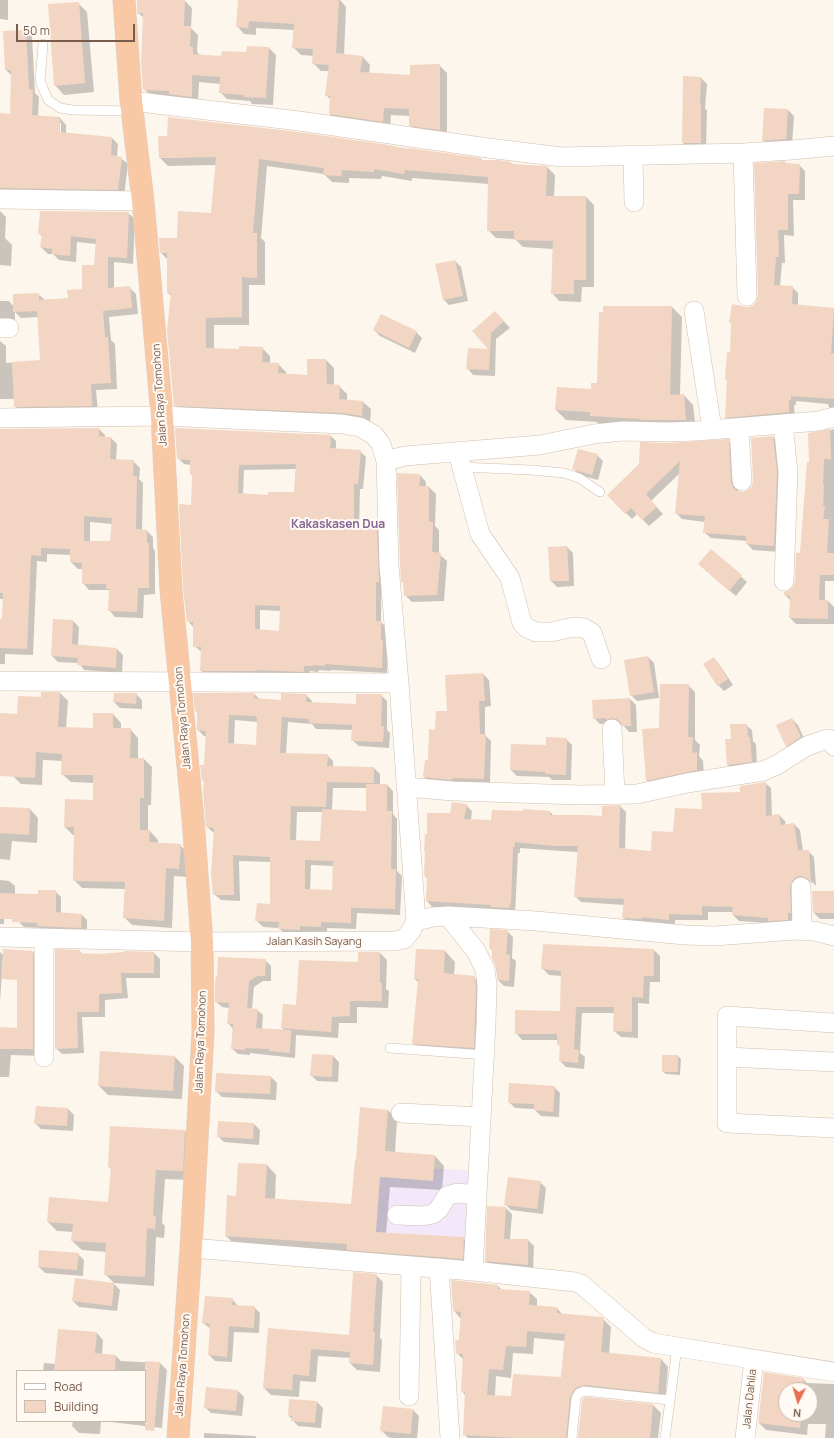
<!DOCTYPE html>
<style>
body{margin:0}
#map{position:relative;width:834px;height:1438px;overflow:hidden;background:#fdf6ec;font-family:Manrope,sans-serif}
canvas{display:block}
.legend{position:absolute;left:16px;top:1370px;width:130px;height:52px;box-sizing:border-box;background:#fffaf3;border:1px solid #cabbb1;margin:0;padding:5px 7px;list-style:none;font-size:12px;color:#7a5c4d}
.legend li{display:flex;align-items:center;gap:8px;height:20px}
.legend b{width:20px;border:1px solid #cabbb1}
.north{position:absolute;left:778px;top:1382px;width:40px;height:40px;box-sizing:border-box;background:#fffaf3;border:1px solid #cabbb1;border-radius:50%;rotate:185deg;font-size:11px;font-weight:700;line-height:16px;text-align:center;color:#7a5c4d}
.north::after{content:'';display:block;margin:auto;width:14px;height:18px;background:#e76f51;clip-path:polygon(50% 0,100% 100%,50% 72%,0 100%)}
.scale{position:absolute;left:16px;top:24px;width:119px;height:18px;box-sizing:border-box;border:2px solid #7a5c4d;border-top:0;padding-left:5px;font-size:12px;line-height:14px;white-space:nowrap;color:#7a5c4d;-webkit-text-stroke:3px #fffaf3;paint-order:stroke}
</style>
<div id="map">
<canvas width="834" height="1438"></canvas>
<ul class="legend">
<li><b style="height:5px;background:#fff"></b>Road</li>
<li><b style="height:11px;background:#f3d5c3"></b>Building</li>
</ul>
<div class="north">N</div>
<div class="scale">50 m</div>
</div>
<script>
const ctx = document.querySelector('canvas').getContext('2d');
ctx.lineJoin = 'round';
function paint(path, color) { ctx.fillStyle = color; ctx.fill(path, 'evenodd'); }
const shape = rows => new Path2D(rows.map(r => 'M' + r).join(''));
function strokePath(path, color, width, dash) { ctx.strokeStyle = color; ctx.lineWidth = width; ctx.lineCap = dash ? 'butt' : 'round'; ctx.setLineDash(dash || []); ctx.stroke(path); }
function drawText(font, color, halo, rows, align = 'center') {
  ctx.font = font + ' Manrope,sans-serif'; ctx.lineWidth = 4; ctx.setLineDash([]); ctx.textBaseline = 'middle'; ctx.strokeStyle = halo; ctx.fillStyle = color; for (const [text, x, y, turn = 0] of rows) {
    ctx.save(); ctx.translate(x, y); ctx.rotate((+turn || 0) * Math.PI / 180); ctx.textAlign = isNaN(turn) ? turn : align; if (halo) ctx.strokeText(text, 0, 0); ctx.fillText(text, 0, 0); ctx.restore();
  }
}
paint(shape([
 [365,1153,395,1167,469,1170,466,1248,361,1243]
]), '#f3e8fa');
paint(shape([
 [0,0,8,0,8,20,0,19],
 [137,0,185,1,192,8,191,28,198,35,197,52,200,55,222,57,247,53,269,48,276,55,273,105,252,104,250,101,227,99,220,92,221,84,199,82,198,104,151,96,144,89,144,18,138,13],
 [239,0,340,0,346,7,344,55,363,57,370,65,369,74,411,76,439,65,447,73,447,137,418,133,410,125,410,116,391,115,390,129,338,122,330,114,331,100,326,95,329,71,321,71,313,63,314,56,301,55,293,47,294,30,256,28,256,35,244,34,237,26],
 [78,3,87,12,94,92,64,95,55,85],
 [26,31,32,37,35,93,39,97,38,117,60,118,66,125,66,134,112,138,118,144,117,157,121,158,128,164,124,196,0,197,0,114,11,115,12,76,6,70],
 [59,123,61,123,61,137,59,137],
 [701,78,707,84,705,109,707,110,706,148,689,149,683,143],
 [788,110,794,116,792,145,769,146,763,140],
 [410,150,481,159,483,161,511,163,513,165,547,167,555,175,554,197,586,197,594,205,594,287,582,287,581,302,559,301,552,293,553,249,523,247,515,239,496,238,488,230,489,184,412,178,412,181,382,176,381,179,349,178,349,183,332,182,324,174,267,166,261,238,265,242,265,285,249,285,249,325,214,325,214,349,240,350,262,348,270,356,270,363,278,364,286,372,286,375,308,376,326,360,334,368,334,385,339,386,347,394,347,401,363,402,371,409,370,424,183,413,175,405,172,296,168,293,168,260,161,253,212,214,216,165,168,166,160,158],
 [785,162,787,164,799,165,805,171,805,200,793,200,794,236,784,235,785,263,782,263,780,286,792,287,798,293,798,306,834,309,834,412,829,407,828,404,796,401,796,405,794,405,795,418,732,423,726,417,728,381,726,379,731,353,747,308,753,306,757,302],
 [0,211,6,217,5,238,12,245,11,266,0,265],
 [128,213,135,219,133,264,114,262,114,289,129,287,136,294,138,314,109,317,111,340,115,344,117,389,96,390,98,412,21,413,15,406,15,399,0,399,0,341,6,346,6,363,42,361,39,317,21,318,15,312,15,323,0,326,0,301,9,301,14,307,38,294,45,300,69,299,83,290,95,266,96,244,77,242,76,262,59,260,53,254,48,254,41,247,43,237,39,233],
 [455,261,461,267,468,301,449,305,443,299],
 [604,307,672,307,682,317,680,395,684,395,693,405,696,430,601,426,597,422,566,420,556,410,592,390,598,384],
 [501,318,510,328,496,339,495,376,473,375,468,369,468,349,490,350,474,331],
 [374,330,416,332,422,338,415,353,380,336],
 [99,429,105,435,105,437,111,438,117,444,116,460,133,461,140,468,139,479,143,483,142,530,147,531,153,537,153,548,155,551,155,594,144,595,143,618,115,617,109,610,110,590,89,590,83,583,83,569,78,569,71,562,71,555,47,554,47,562,37,561,33,655,5,654,5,664,0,664,0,620,3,621,4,599,0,599,0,430],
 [90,522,112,524,111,542,90,542],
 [834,429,834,581,825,581,825,601,828,601,834,607,834,624,796,624,790,618,790,600,785,595,794,587,801,554,810,463,822,433],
 [330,435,336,441,336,449,360,451,366,457,363,489,360,489,359,530,377,529,382,535,381,622,386,627,388,646,387,673,331,670,330,671,319,670,318,672,310,671,309,677,207,676,201,671,202,652,194,646,193,627,188,621,193,477,191,474,191,465,184,464,178,458],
 [296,469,295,493,269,496,243,494,244,470],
 [260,610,281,611,280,632,260,631],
 [773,437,779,443,780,552,753,550,747,544,747,541,711,538,704,532,705,522,682,519,676,513,680,473,651,501,663,514,649,526,637,514,632,519,608,495,668,444,728,440,734,447,738,492,742,493,749,491,753,487],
 [597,455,603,461,598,480,580,475,574,469],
 [420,475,426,482,426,487,429,487,436,494,435,526,439,530,439,554,447,561,444,601,412,602,405,595],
 [567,547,573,553,574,586,557,587,551,581,549,548],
 [711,550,747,582,736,596,705,570],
 [73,621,79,627,78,646,117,649,123,655,122,673,84,670,79,663,58,662,52,656],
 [648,657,654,663,659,698,637,701,631,695],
 [714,658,719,664,733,685,724,691,718,685],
 [483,674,489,680,491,706,485,707,485,735,491,741,490,784,430,783,424,777,436,731,448,712],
 [688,685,695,692,695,740,700,745,699,756,703,761,704,777,654,788,647,780],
 [60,693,68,701,66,729,94,729,113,714,121,723,121,729,130,729,138,738,138,759,144,759,152,767,151,805,148,805,148,831,150,831,158,840,158,844,180,845,188,853,187,877,174,876,172,928,132,925,124,917,126,889,82,888,74,880,75,835,73,835,65,827,94,801,94,783,71,782,62,774,63,761,43,760,42,785,21,784,13,776,42,698],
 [136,694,142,700,142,709,120,708,114,702],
 [254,694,260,699,282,701,306,695,312,701,312,703,357,705,381,695,387,701,387,730,390,733,389,748,359,746,352,740,353,730,316,729,312,724,288,722,286,754,327,755,333,761,333,767,374,768,380,774,380,785,387,785,393,791,393,814,397,819,397,871,402,876,400,915,357,913,356,929,327,928,327,932,306,932,306,935,285,934,279,928,263,927,256,920,271,905,271,862,239,861,240,901,221,900,214,894,214,833,207,827,205,782,203,781,207,736,204,736,198,730,198,713,196,711],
 [235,720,258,722,257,746,234,745],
 [333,788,367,788,367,812,332,810],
 [297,812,323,812,321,842,296,841],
 [311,865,334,866,333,891,310,890],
 [630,699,636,705,637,732,629,732,623,725,618,724,600,724,594,718,593,701],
 [792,719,798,725,806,743,792,752,786,746],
 [746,725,752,730,753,741,756,744,757,767,734,771,728,765,732,739],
 [566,739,572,745,571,780,552,780,549,777,517,776,511,770,547,746],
 [765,783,771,788,772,816,779,815,785,821,786,826,794,824,800,830,803,851,808,851,814,857,816,886,813,883,808,881,794,925,739,921,733,915,733,912,708,912,708,920,675,920,675,925,629,923,623,918,624,905,581,902,575,896,579,852,561,851,520,848,520,853,518,853,515,914,496,911,432,907,427,901,428,879,425,876,428,835,451,814,466,805,472,811,471,820,492,821,550,812,554,816,603,817,603,807,620,806,626,812,625,850,650,852,703,810],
 [0,808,30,809,38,818,37,843,12,841,10,860,0,859],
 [0,880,9,881,15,886,15,895,39,895,55,891,61,897,61,914,82,915,87,920,87,933,44,932,40,928,24,927,19,922,4,913,4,924,0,924],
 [834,892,834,919,820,919,814,913],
 [507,931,513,937,512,958,516,961,514,987,504,986,498,980,493,951,490,948],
 [654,950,660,956,660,982,650,982,649,1004,638,1003,638,1038,621,1037,614,1031,614,1013,582,1013,580,1053,585,1057,584,1069,566,1067,560,1061,561,1047,558,1044,558,1040,522,1040,516,1033,561,1012,562,976,549,975,542,968],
 [80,951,82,954,99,955,154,953,160,959,160,978,126,978,128,998,105,1000,105,1017,82,1017,84,1053,62,1054,56,1048],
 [445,951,455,962,454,975,474,977,485,988,484,1058,423,1054,413,1043,419,983,415,979],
 [0,952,3,955,0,1003],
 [33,952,40,959,40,1056,11,1055,9,1077,0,1077,0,1028,18,1029],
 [380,953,387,960,386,989,389,991,388,1008,357,1007,357,1023,339,1023,338,1038,296,1035,295,1058,250,1053,250,1055,238,1054,232,1049,233,1029,228,1023,229,1008,222,1007,216,1002,265,960,271,966,271,981,263,981,254,987,252,1009,257,1010,263,1015,262,1029,285,1031,282,1028,297,1006,359,963],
 [101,1052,175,1057,184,1066,182,1099,108,1095,99,1086],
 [313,1055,333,1056,339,1062,338,1082,317,1081,311,1075],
 [678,1056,681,1059,680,1075,666,1074,663,1072],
 [271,1077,277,1083,276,1100,222,1097,216,1091],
 [554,1087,560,1093,559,1117,541,1116,534,1109,515,1108,509,1102],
 [68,1109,74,1115,73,1131,41,1129,35,1123],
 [388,1110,397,1120,395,1153,435,1156,444,1166,442,1190,390,1187,386,1234,463,1238,473,1248,472,1268,235,1245,226,1236,237,1197,267,1165,276,1175,275,1200,352,1205,357,1161],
 [254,1124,260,1130,259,1145,224,1142,218,1136],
 [185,1131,194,1140,192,1180,165,1179,162,1223,165,1226,164,1238,156,1237,154,1286,114,1283,105,1274,107,1252,82,1250,72,1241,73,1232,57,1231,48,1222,109,1203,112,1170,109,1167],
 [540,1182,546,1188,543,1214,511,1210,505,1204],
 [506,1208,512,1214,510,1240,528,1240,534,1246,533,1271,492,1267,486,1261],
 [78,1254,84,1260,83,1276,45,1273,39,1267],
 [376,1275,383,1282,380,1338,382,1340,380,1372,357,1370,350,1363,351,1358,318,1356,316,1382,300,1381,299,1397,271,1395,264,1388,269,1329,350,1336],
 [114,1284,120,1290,117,1311,79,1307,73,1301],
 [498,1286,502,1290,529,1292,537,1299,537,1307,557,1308,562,1314,602,1318,611,1327,609,1354,661,1359,668,1367,665,1400,584,1395,577,1405,574,1438,468,1438,464,1434,466,1396,462,1391,464,1360,457,1353,459,1341,461,1319,454,1311],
 [534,1338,565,1341,561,1378,512,1397,495,1396,496,1376,511,1378,513,1353,533,1354],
 [232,1299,238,1306,254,1307,260,1313,259,1333,234,1332,232,1362,215,1361,209,1355,211,1329,203,1323],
 [97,1333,103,1340,102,1355,116,1356,121,1361,160,1363,167,1370,162,1428,102,1421,145,1421,145,1371,43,1371,44,1363,56,1364],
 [765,1373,803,1379,807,1383,834,1384,834,1438,825,1438,826,1424,808,1424,807,1435,766,1430,759,1423],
 [786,1390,810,1390,810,1414,786,1414],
 [238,1391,244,1397,242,1416,211,1413,205,1407],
 [585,1398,653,1405,661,1413,658,1438,578,1438],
 [290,1400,317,1402,323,1408,321,1428,298,1426,289,1416],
 [384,1407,413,1410,419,1416,417,1438,392,1438,388,1437,382,1431],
 [73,1421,101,1421,100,1434,79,1433,72,1426],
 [204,1433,255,1436,257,1438,204,1438]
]), '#0003');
paint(shape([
 [137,0,185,0,184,26,191,26,190,47,193,47,193,54,221,56,222,51,246,52,247,46,269,47,266,98,244,97,244,95,219,93,220,77,192,75,192,97,169,94,169,91,143,90,141,64,143,13,137,14],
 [238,0,339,0,336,53,363,56,360,72,410,75,410,65,440,64,440,130,409,126,409,109,384,108,383,122,329,114,330,96,325,96,329,65,312,64,313,49,292,48,294,24,249,21,248,28,236,27],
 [79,2,85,83,54,86,48,4],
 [26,30,29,89,33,90,32,115,60,117,60,132,112,137,111,155,122,157,118,190,0,188,0,113,10,114,11,70,5,70,3,31],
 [683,76,701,77,700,103,701,103,701,143,682,143],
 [764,108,788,109,786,139,762,141],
 [168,117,298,132,382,144,409,149,409,148,481,158,481,160,499,160,511,162,511,164,547,166,546,196,586,196,586,280,574,280,574,294,551,294,553,241,514,240,514,231,487,231,488,177,405,170,404,174,374,169,374,172,342,170,341,176,323,175,324,168,259,159,253,233,257,233,257,278,242,277,242,317,206,318,206,348,239,349,239,346,263,347,262,362,279,363,278,373,307,375,307,359,326,359,327,384,340,385,339,399,363,401,362,416,342,413,174,406,167,330,171,293,167,293,167,253,160,253,159,238,177,238,178,211,211,213,216,157,159,158,158,136,167,136],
 [785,161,785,163,800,164,799,194,788,194,788,230,778,230,779,257,776,257,774,285,793,286,792,304,834,308,831,354,834,353,834,399,791,396,791,400,789,400,789,412,725,418,727,379,725,379,727,352,730,352,731,323,729,323,732,304,747,307,752,306,756,302,758,296,754,163],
 [40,211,129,212,127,258,108,257,108,288,130,286,132,308,103,311,105,337,108,337,111,383,91,384,92,406,14,407,12,362,40,360,37,311,13,312,13,294,39,293,39,300,68,298,67,290,82,289,82,265,94,265,96,239,71,236,70,256,52,254,52,249,40,247,42,234,38,234],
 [455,260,463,296,443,300,435,264],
 [603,306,672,306,670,395,684,394,686,420,641,420,641,419,590,416,590,412,555,410,557,387,591,389,591,383,597,383,599,312,603,312],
 [495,311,504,321,491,333,489,370,466,369,468,348,488,349,472,331],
 [381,314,417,331,409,348,373,330],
 [99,428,99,436,111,437,110,459,134,460,133,476,137,476,136,529,147,530,147,543,149,543,149,588,138,588,137,612,108,611,109,589,106,589,106,584,82,584,82,563,70,562,70,549,41,548,41,556,31,555,27,649,0,648,0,619,2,619,3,593,0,593,0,429],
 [84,516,112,518,110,541,84,541],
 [175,428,331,435,330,448,361,450,358,484,354,484,354,529,377,528,379,582,376,582,376,621,381,621,381,640,383,640,382,668,325,664,325,666,313,665,313,666,304,666,304,672,256,670,256,671,200,671,201,647,193,647,193,622,187,622,183,589,179,504,191,505,192,475,190,475,190,460,177,459],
 [296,464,294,492,268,492,268,495,238,493,239,465],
 [255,605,280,606,279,631,255,629],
 [830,429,831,459,824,459,823,485,824,485,823,506,825,506,823,519,829,519,827,553,834,553,834,575,820,575,819,600,828,600,828,619,789,618,790,596,784,595,784,592,789,590,793,586,795,581,796,553,800,553,807,462,809,462,808,433],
 [773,436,777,472,774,546,746,544,746,536,703,533,705,516,675,514,680,461,646,494,657,507,642,520,631,508,625,514,607,495,639,464,640,442,668,443,729,439,731,482,733,487,737,491,743,492,748,490,752,486,753,480,751,438],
 [578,449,598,454,592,475,572,469],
 [397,473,420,474,419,486,429,486,429,522,433,522,432,552,441,553,437,595,404,596,403,582,401,582,400,564],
 [567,546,569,581,550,581,548,547],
 [711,549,742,575,729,591,698,564],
 [53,619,73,620,72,644,117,648,116,668,77,665,78,658,51,656],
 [648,656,654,692,630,696,624,660],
 [714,657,728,679,717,686,703,664],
 [483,673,485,701,479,701,480,734,486,734,484,779,452,778,452,780,423,777,425,760,428,760,429,729,435,730,436,711,447,711,445,675],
 [660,684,689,684,688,737,693,737,692,753,697,752,697,770,646,781,642,729,659,728],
 [41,692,60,692,58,726,60,727,93,728,93,713,113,713,113,728,131,728,130,758,144,758,144,798,140,798,140,830,150,830,149,842,181,844,179,869,166,868,164,921,123,918,125,882,73,881,74,827,64,827,65,799,93,800,93,775,61,775,62,754,36,752,35,778,0,776,0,713,17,714,18,696,41,697],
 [114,693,137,693,136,704,113,702],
 [193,693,255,693,254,698,281,700,281,693,307,694,306,702,356,704,356,694,382,694,381,726,384,726,383,742,351,741,352,725,309,723,309,719,282,717,280,753,328,754,327,766,374,767,374,783,327,782,326,807,291,806,290,840,320,841,322,809,366,811,366,784,387,784,387,811,392,811,391,869,396,869,395,909,351,908,351,923,321,922,321,927,300,926,300,930,278,929,279,922,255,921,257,903,270,904,270,857,233,855,234,895,213,895,211,874,214,828,206,827,203,791,204,781,202,781,200,765,204,765,206,731,197,730,197,711,195,711],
 [229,715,256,716,256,718,257,718,256,745,228,743],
 [305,860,333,861,332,890,305,889],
 [630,698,631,726,622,726,621,723,617,719,612,718,606,720,606,718,593,719,592,700],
 [792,718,801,737,786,747,776,725],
 [730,724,747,724,748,737,750,737,752,762,727,765,725,739,731,739],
 [546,737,567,738,566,775,545,774,545,772,510,770,511,744,546,745],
 [766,782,766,816,779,814,781,825,794,823,798,850,809,850,811,883,807,878,801,876,796,877,792,881,790,887,791,913,788,913,788,920,768,921,768,918,732,915,733,907,702,906,702,915,669,914,669,920,642,917,642,919,622,918,624,899,574,897,578,846,554,846,515,842,515,847,513,847,511,902,509,908,491,907,491,905,426,901,427,876,424,876,425,851,424,851,425,834,427,834,427,813,450,813,452,802,467,804,464,819,491,820,492,810,523,811,523,809,550,811,550,815,585,815,602,816,602,806,620,805,619,848,650,851,651,851,652,831,673,832,675,808,702,809,701,793,740,792,740,786],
 [0,807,30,808,29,835,0,833],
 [38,890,56,890,56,912,82,914,81,928,37,926,37,923,12,922,12,919,0,919,0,893,38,894],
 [812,891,834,891,834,913,813,913],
 [490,929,508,930,506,954,510,955,509,981,498,980,496,967,492,958,492,948,489,948],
 [543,944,654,949,654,976,644,976,643,998,632,997,632,1032,613,1031,614,1007,576,1007,574,1049,579,1050,578,1063,559,1061,560,1045,557,1045,557,1034,515,1034,515,1010,560,1011,561,971,541,969],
 [3,949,33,951,33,1049,0,1049,0,1027,17,1028,17,980,2,979],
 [55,949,80,950,80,953,99,954,124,952,124,951,154,952,154,973,121,973,122,993,99,994,99,1012,77,1012,78,1048,55,1049],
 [416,949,445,950,444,973,475,976,476,986,474,1048,412,1044,418,979,414,979],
 [358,952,380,952,380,983,382,983,382,1001,350,1001,350,1016,332,1017,331,1032,281,1028,283,1004,296,1005,299,960,358,962],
 [218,957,266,959,265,976,257,976,249,981,247,1008,258,1009,256,1028,291,1030,290,1053,269,1051,269,1049,245,1048,245,1050,231,1049,233,1024,227,1024,229,1003,215,1002,215,984,216,976,217,977],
 [100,1051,175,1056,173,1091,98,1086],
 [312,1054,333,1055,332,1077,310,1076],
 [662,1055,678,1055,678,1072,662,1072],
 [216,1073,271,1076,270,1094,215,1092],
 [509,1083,555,1086,553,1112,534,1110,534,1104,508,1103],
 [36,1106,68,1108,67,1126,34,1124],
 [360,1107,388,1110,385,1151,435,1155,433,1181,380,1177,376,1232,464,1237,463,1259,347,1250,347,1244,225,1236,227,1195,236,1196,238,1163,267,1164,265,1198,351,1204,355,1160,356,1160],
 [218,1121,254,1123,253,1139,217,1137],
 [110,1126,185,1130,183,1171,156,1170,153,1216,156,1216,155,1229,147,1228,145,1277,104,1275,106,1243,71,1241,73,1224,47,1222,49,1197,108,1202,111,1167,108,1167],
 [508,1177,541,1181,537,1209,504,1205],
 [487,1206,506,1207,504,1239,528,1239,528,1265,485,1261],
 [39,1250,79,1253,77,1270,38,1267],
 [353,1272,377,1274,373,1332,375,1332,373,1365,349,1363,350,1352,311,1349,309,1376,293,1374,292,1390,263,1388,268,1328,349,1335],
 [75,1278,114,1283,112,1306,72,1301],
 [451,1280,498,1285,498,1289,530,1291,529,1305,557,1307,557,1313,602,1317,604,1318,601,1352,661,1358,658,1393,585,1385,577,1387,574,1390,570,1397,566,1438,517,1438,463,1435,465,1392,461,1392,463,1354,456,1354,455,1340,459,1340,461,1312,453,1311],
 [527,1331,565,1334,561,1377,513,1374,511,1396,487,1395,489,1369,503,1370,506,1346,526,1347],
 [205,1296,233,1298,232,1305,255,1306,254,1328,229,1326,227,1357,208,1355,210,1324,202,1323],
 [58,1329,97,1332,95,1353,116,1355,115,1371,54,1371],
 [145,1361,160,1362,154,1431,145,1430],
 [764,1372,804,1378,803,1390,786,1390,786,1414,801,1414,800,1428,758,1423],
 [206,1387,238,1390,236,1411,204,1408],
 [585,1397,653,1404,650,1438,578,1438,582,1400],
 [289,1399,317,1401,315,1423,291,1421,292,1416,288,1416],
 [383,1406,413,1409,411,1434,380,1431]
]), '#f3d5c3');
const service = shape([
 [43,44,40,81,48,100,60,108,73,110,132,111],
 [461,467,531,470,564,473,579,478,600,492],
 [390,1048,485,1055],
 [572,1438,576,1398,579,1393,584,1391,670,1400],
 [665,1438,677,1347]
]);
const minor = shape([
 [131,101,299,121,488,148,562,157,743,153,792,150,834,146],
 [743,153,747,296],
 [633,155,634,202],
 [0,199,143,201],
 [694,311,712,429],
 [0,328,9,328],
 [0,418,162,416,342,424,360,427,374,435,381,444,386,461,405,456,540,445,594,434,623,431,668,432,697,431,819,421,834,417],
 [783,424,788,472,784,581],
 [739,428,742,481],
 [458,453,480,534,510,578,522,623,527,628,536,632,551,632,574,627,584,628,592,633,601,659],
 [0,681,399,683],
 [612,729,615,794],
 [406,787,453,791,580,795,637,794,687,783,763,771,777,765,807,746,827,739,832,740,834,746],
 [801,887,802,930],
 [448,916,536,921,685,935,714,936,796,930,814,931,834,936],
 [416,921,433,917,448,916,476,951,485,969,487,985,486,1024,473,1271],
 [0,937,202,942,395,941,404,939,411,931,416,921,399,683,389,565,386,461],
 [44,1057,44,938],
 [727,1057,727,1016,834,1023],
 [834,1062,727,1057,727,1123,834,1128],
 [401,1113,481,1117],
 [397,1215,422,1216,433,1214,439,1209,447,1196,457,1193,477,1195],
 [191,1248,473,1271,575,1282,581,1284,644,1338,653,1343,834,1372],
 [439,1268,450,1438],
 [409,1396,411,1266],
 [745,1438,754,1360]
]);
const trunk = shape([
 [124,0,131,101,143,201,162,416,171,590,193,819,202,942,203,1032,191,1248,178,1438]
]);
strokePath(service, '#d1beb0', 10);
strokePath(minor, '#d1beb0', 20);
strokePath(trunk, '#dad1cd', 23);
strokePath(service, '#fff', 9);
strokePath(minor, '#fff', 19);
strokePath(trunk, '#f9c8a4', 22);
drawText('11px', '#7a5c4d', '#fffaf3', [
 ["Jalan Raya Tomohon",160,395,-94],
 ["Jalan Raya Tomohon",183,718,-95],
 ["Jalan Kasih Sayang",314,942],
 ["Jalan Raya Tomohon",201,1042,-88],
 ["Jalan Raya Tomohon",183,1365,-86],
 ["Jalan Dahlia",750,1399,-84]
]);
drawText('bold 12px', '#846695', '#fffaf3', [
 ["Kakaskasen Dua",338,525]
]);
</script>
